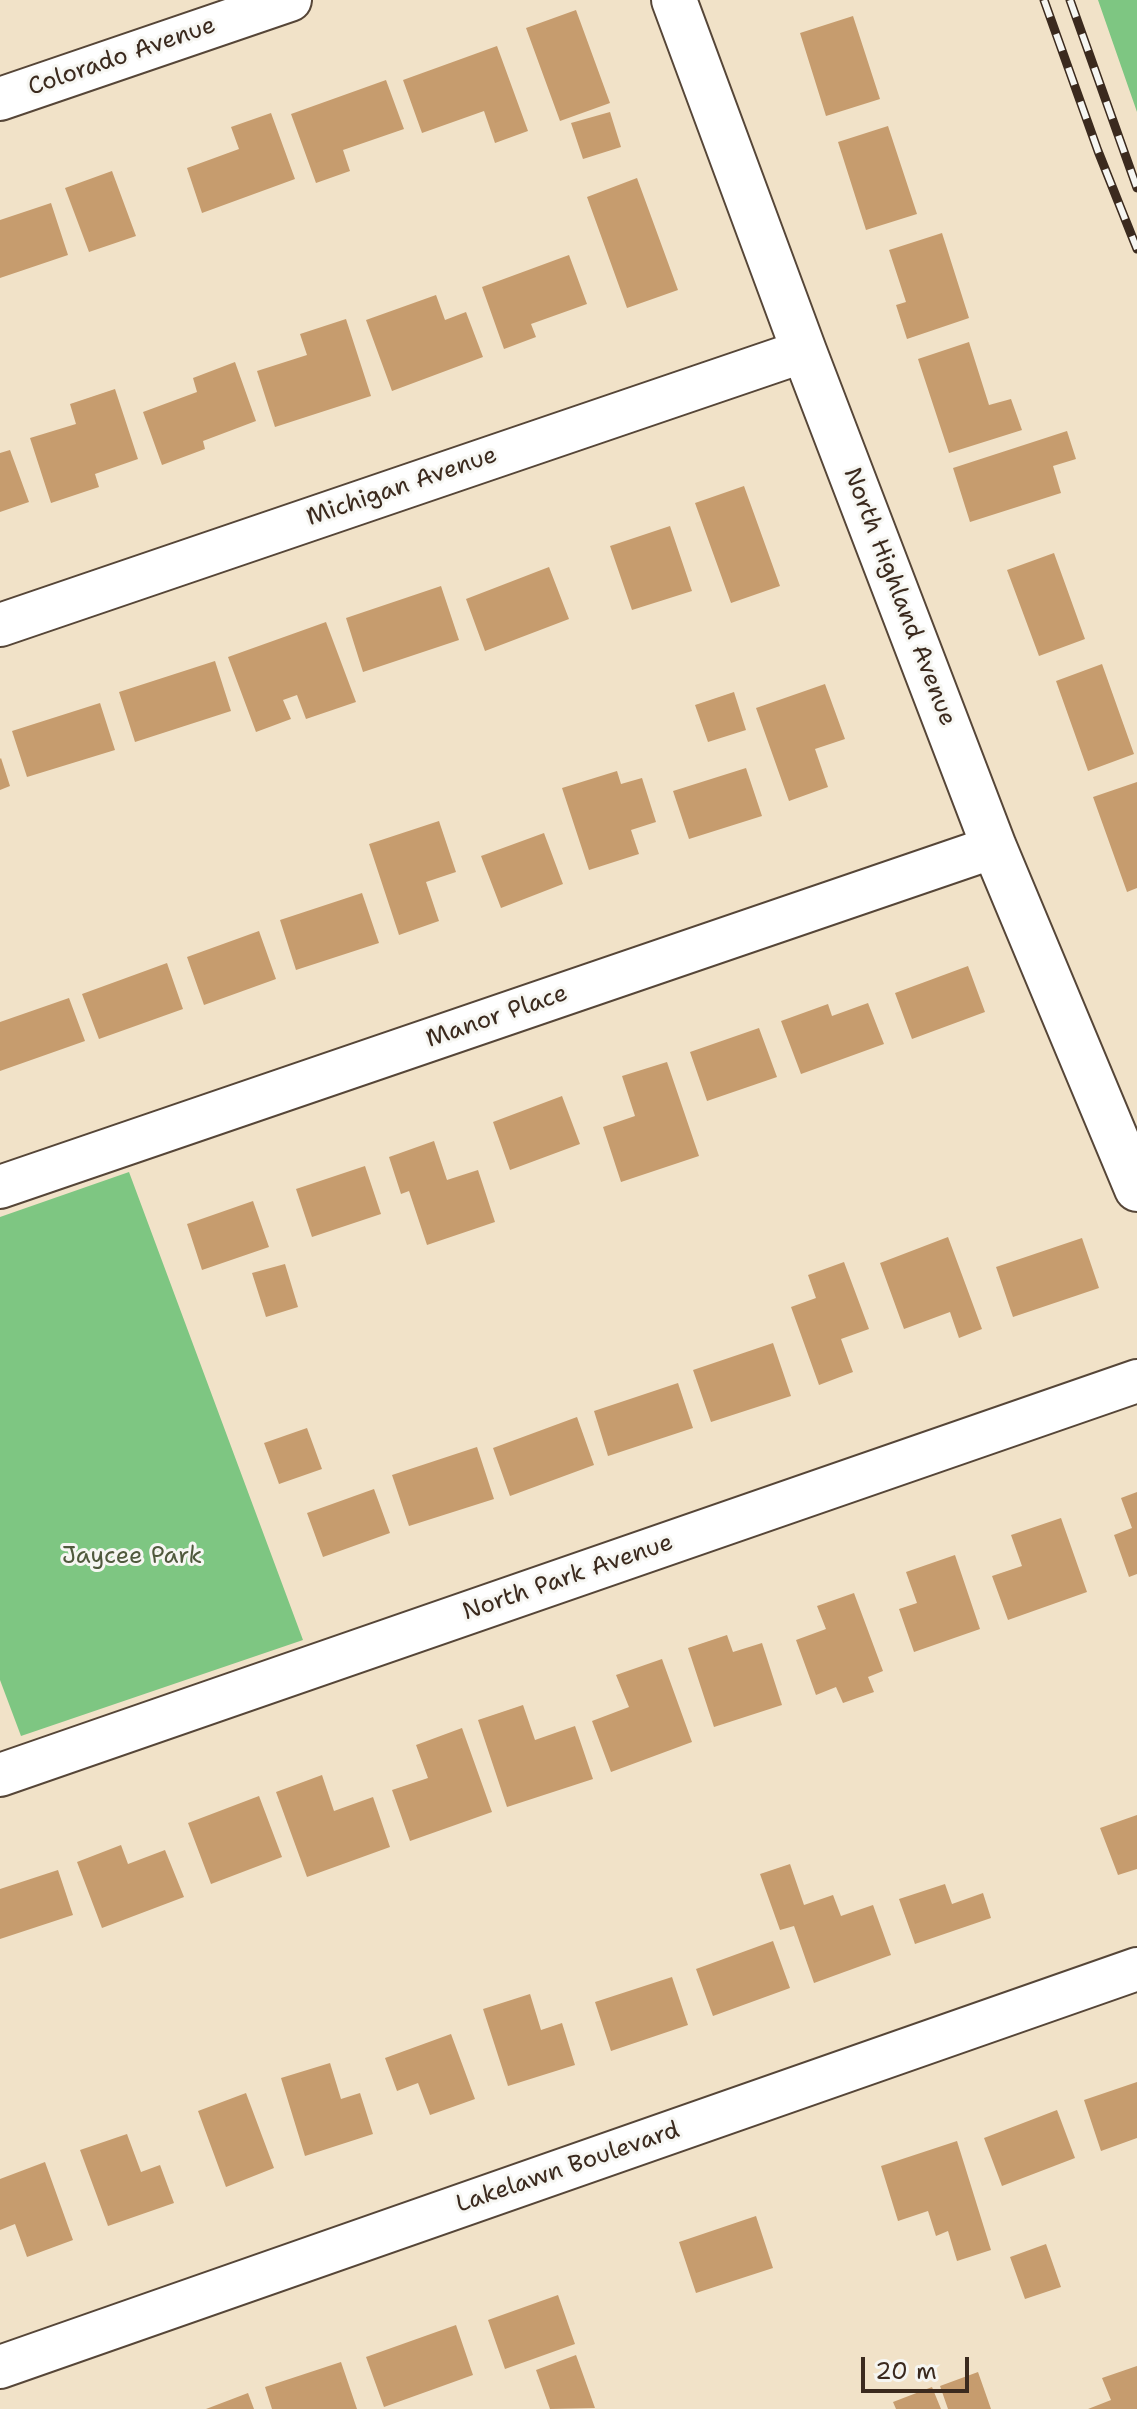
<!DOCTYPE html>
<style>
body{margin:0}
#map{position:relative;width:1137px;height:2409px;overflow:hidden;background:#f1e2c8;font-family:"Shantell Sans",sans-serif}
canvas{display:block}
.scale{position:absolute;left:861px;top:2357px;width:108px;height:36px;box-sizing:border-box;border:4px solid #3b2a1e;border-top:0;padding-left:10px;font-size:24px;line-height:28px;white-space:nowrap;color:#3b2a1e;-webkit-text-stroke:6px #f6f6f2;paint-order:stroke}
</style>
<div id="map">
<canvas width="1137" height="2409"></canvas>
<div class="scale">20 m</div>
</div>
<script>
const ctx = document.querySelector('canvas').getContext('2d');
ctx.lineJoin = 'round';
function paint(path, color) { ctx.fillStyle = color; ctx.fill(path, 'evenodd'); }
const shape = rows => new Path2D(rows.map(r => 'M' + r).join(''));
function strokePath(path, color, width, dash) { ctx.strokeStyle = color; ctx.lineWidth = width; ctx.lineCap = dash ? 'butt' : 'round'; ctx.setLineDash(dash || []); ctx.stroke(path); }
function drawText(font, color, halo, rows, align = 'center') {
  ctx.font = font + ' "Shantell Sans",sans-serif'; ctx.lineWidth = 6; ctx.setLineDash([]); ctx.textBaseline = 'middle'; ctx.strokeStyle = halo; ctx.fillStyle = color; for (const [text, x, y, turn = 0] of rows) {
    ctx.save(); ctx.translate(x, y); ctx.rotate((+turn || 0) * Math.PI / 180); ctx.textAlign = isNaN(turn) ? turn : align; if (halo) ctx.strokeText(text, 0, 0); ctx.fillText(text, 0, 0); ctx.restore();
  }
}
paint(shape([
 [1098,0,1137,0,1137,112],
 [129,1172,303,1640,21,1736,0,1680,0,1217]
]), '#7ec682');
paint(shape([
 [576,10,610,103,560,121,526,28],
 [853,16,880,99,826,116,800,33],
 [497,46,528,131,495,143,484,111,422,133,403,80],
 [386,80,404,129,343,150,350,171,316,183,291,114],
 [610,112,621,147,583,159,571,123],
 [271,113,295,179,202,213,187,168,239,149,231,127],
 [888,126,917,214,866,230,838,142],
 [112,171,136,236,89,252,65,188],
 [637,178,678,290,627,308,587,197],
 [51,203,68,255,0,278,0,220],
 [942,233,969,318,907,339,896,305,906,302,889,250],
 [569,255,587,304,531,324,536,337,504,349,482,287],
 [436,295,445,320,466,312,483,357,392,391,366,320],
 [346,319,371,396,275,427,257,371,307,355,300,334],
 [969,342,989,405,1011,399,1022,430,949,453,918,359],
 [235,362,256,421,203,441,205,449,162,465,143,412,197,392,193,378],
 [115,389,138,459,95,474,99,487,51,503,30,438,76,424,70,404],
 [1067,431,1076,459,1053,466,1061,493,970,522,953,468],
 [10,450,29,502,0,512,0,453],
 [744,486,780,586,731,603,695,503],
 [670,526,692,591,632,610,610,546],
 [1054,553,1085,639,1039,656,1007,570],
 [549,567,569,619,485,651,466,599],
 [441,586,459,640,363,672,346,618],
 [326,622,356,702,306,719,297,695,283,700,291,719,256,732,228,657],
 [215,661,231,711,135,742,119,692],
 [1102,664,1134,754,1088,771,1056,681],
 [825,684,845,739,815,749,828,787,789,801,756,708],
 [734,692,746,730,708,742,695,705],
 [100,703,115,750,27,777,12,731],
 [1,758,10,786,0,790,0,759],
 [746,768,762,816,689,839,673,791],
 [617,771,621,784,642,778,656,822,631,830,639,854,589,870,562,788],
 [1137,782,1137,888,1127,892,1093,797],
 [439,821,456,872,426,882,439,921,399,935,369,844],
 [544,833,563,884,501,908,481,856],
 [362,893,379,943,296,970,280,920],
 [259,931,276,979,204,1005,187,957],
 [167,963,183,1009,99,1039,82,994],
 [968,966,985,1012,912,1039,895,993],
 [69,998,85,1041,0,1071,0,1022],
 [868,1003,884,1044,801,1074,781,1021,828,1004,832,1016],
 [759,1028,777,1077,707,1101,690,1052],
 [667,1062,699,1156,621,1182,603,1127,635,1116,622,1076],
 [562,1096,580,1144,510,1170,493,1122],
 [434,1141,447,1180,478,1170,495,1222,427,1245,409,1191,401,1194,389,1157],
 [365,1166,381,1214,312,1237,296,1189],
 [253,1201,269,1247,202,1270,187,1224],
 [948,1237,982,1329,959,1338,950,1312,904,1329,880,1263],
 [1082,1238,1099,1288,1013,1317,996,1267],
 [844,1262,869,1329,841,1339,853,1372,819,1385,791,1307,816,1298,808,1275],
 [285,1264,298,1307,266,1317,252,1273],
 [773,1343,791,1396,711,1422,693,1370],
 [678,1383,693,1428,608,1456,594,1411],
 [577,1417,594,1465,510,1496,493,1448],
 [307,1428,322,1469,279,1484,264,1443],
 [477,1447,494,1499,409,1526,392,1475],
 [374,1489,390,1533,323,1557,307,1513],
 [1137,1492,1137,1574,1129,1577,1114,1535,1132,1528,1121,1498],
 [1061,1518,1087,1592,1008,1620,992,1576,1022,1566,1011,1535],
 [955,1555,980,1629,914,1652,899,1609,917,1603,906,1572],
 [854,1593,883,1671,868,1677,874,1692,843,1703,836,1687,816,1695,796,1640,826,1629,817,1606],
 [727,1635,733,1652,762,1643,782,1705,714,1727,688,1648],
 [662,1659,692,1742,611,1772,592,1721,629,1707,616,1675],
 [523,1705,535,1740,575,1726,593,1779,507,1807,478,1720],
 [462,1728,492,1812,410,1841,392,1790,428,1778,416,1745],
 [322,1775,334,1811,373,1797,390,1847,307,1877,276,1792],
 [259,1796,282,1857,211,1884,188,1823],
 [1137,1815,1137,1869,1118,1875,1100,1828],
 [121,1845,128,1864,165,1850,184,1897,102,1928,77,1862],
 [790,1864,804,1905,833,1895,841,1916,873,1905,891,1955,814,1983,794,1926,780,1930,760,1874],
 [58,1870,73,1915,0,1939,0,1889],
 [945,1884,952,1904,983,1893,991,1918,915,1944,899,1899],
 [773,1941,790,1988,713,2016,696,1969],
 [672,1977,688,2025,611,2051,595,2002],
 [530,1994,541,2030,562,2023,575,2065,508,2086,483,2009],
 [451,2034,475,2099,430,2115,418,2083,397,2091,385,2058],
 [330,2063,341,2099,360,2093,373,2134,305,2156,281,2078],
 [1137,2082,1137,2138,1101,2151,1084,2100],
 [246,2093,274,2168,226,2187,198,2111],
 [1057,2110,1075,2158,1002,2186,984,2138],
 [127,2134,141,2172,160,2165,174,2203,108,2226,80,2150],
 [957,2141,991,2250,957,2261,948,2231,936,2236,928,2211,898,2221,881,2166],
 [45,2162,73,2240,27,2257,15,2224,0,2230,0,2179],
 [756,2216,773,2268,696,2293,679,2242],
 [1046,2244,1061,2287,1025,2299,1010,2257],
 [558,2295,575,2344,505,2369,488,2320],
 [456,2325,473,2375,384,2407,366,2357],
 [576,2355,595,2408,550,2409,536,2370],
 [341,2362,357,2409,272,2409,265,2387],
 [1137,2366,1137,2409,1088,2409,1111,2400,1102,2378],
 [978,2372,991,2409,948,2409,940,2386],
 [932,2387,941,2409,896,2409,893,2402],
 [248,2393,254,2409,206,2409]
]), '#c69c6e');
const street = shape([
 [0,99,290,0],
 [0,625,804,351],
 [0,1187,994,847],
 [0,1775,1137,1381],
 [0,2367,1137,1969]
]);
const secondary = shape([
 [674,0,804,351,994,847,1137,1189]
]);
strokePath(street, '#564638', 46);
strokePath(secondary, '#564638', 48);
strokePath(street, '#fff', 42);
strokePath(secondary, '#fff', 44);
const rail = shape([
 [1044,0,1098,151,1137,249],
 [1070,0,1137,188]
]);
strokePath(rail, '#3b2a1e', 9);
strokePath(rail, '#f6f6f2', 6, [18]);
drawText('24px', '#3b2a1e', '#f6f6f2', [
 ["Colorado Avenue",122,57,-19],
 ["Michigan Avenue",402,487,-19],
 ["North Highland Avenue",899,597,69],
 ["Manor Place",497,1017,-19],
 ["North Park Avenue",568,1578,-19],
 ["Lakelawn Boulevard",568,2168,-19]
]);
drawText('24px', '#4f593c', '#f6f6f2', [
 ["Jaycee Park",132,1557]
]);
</script>
